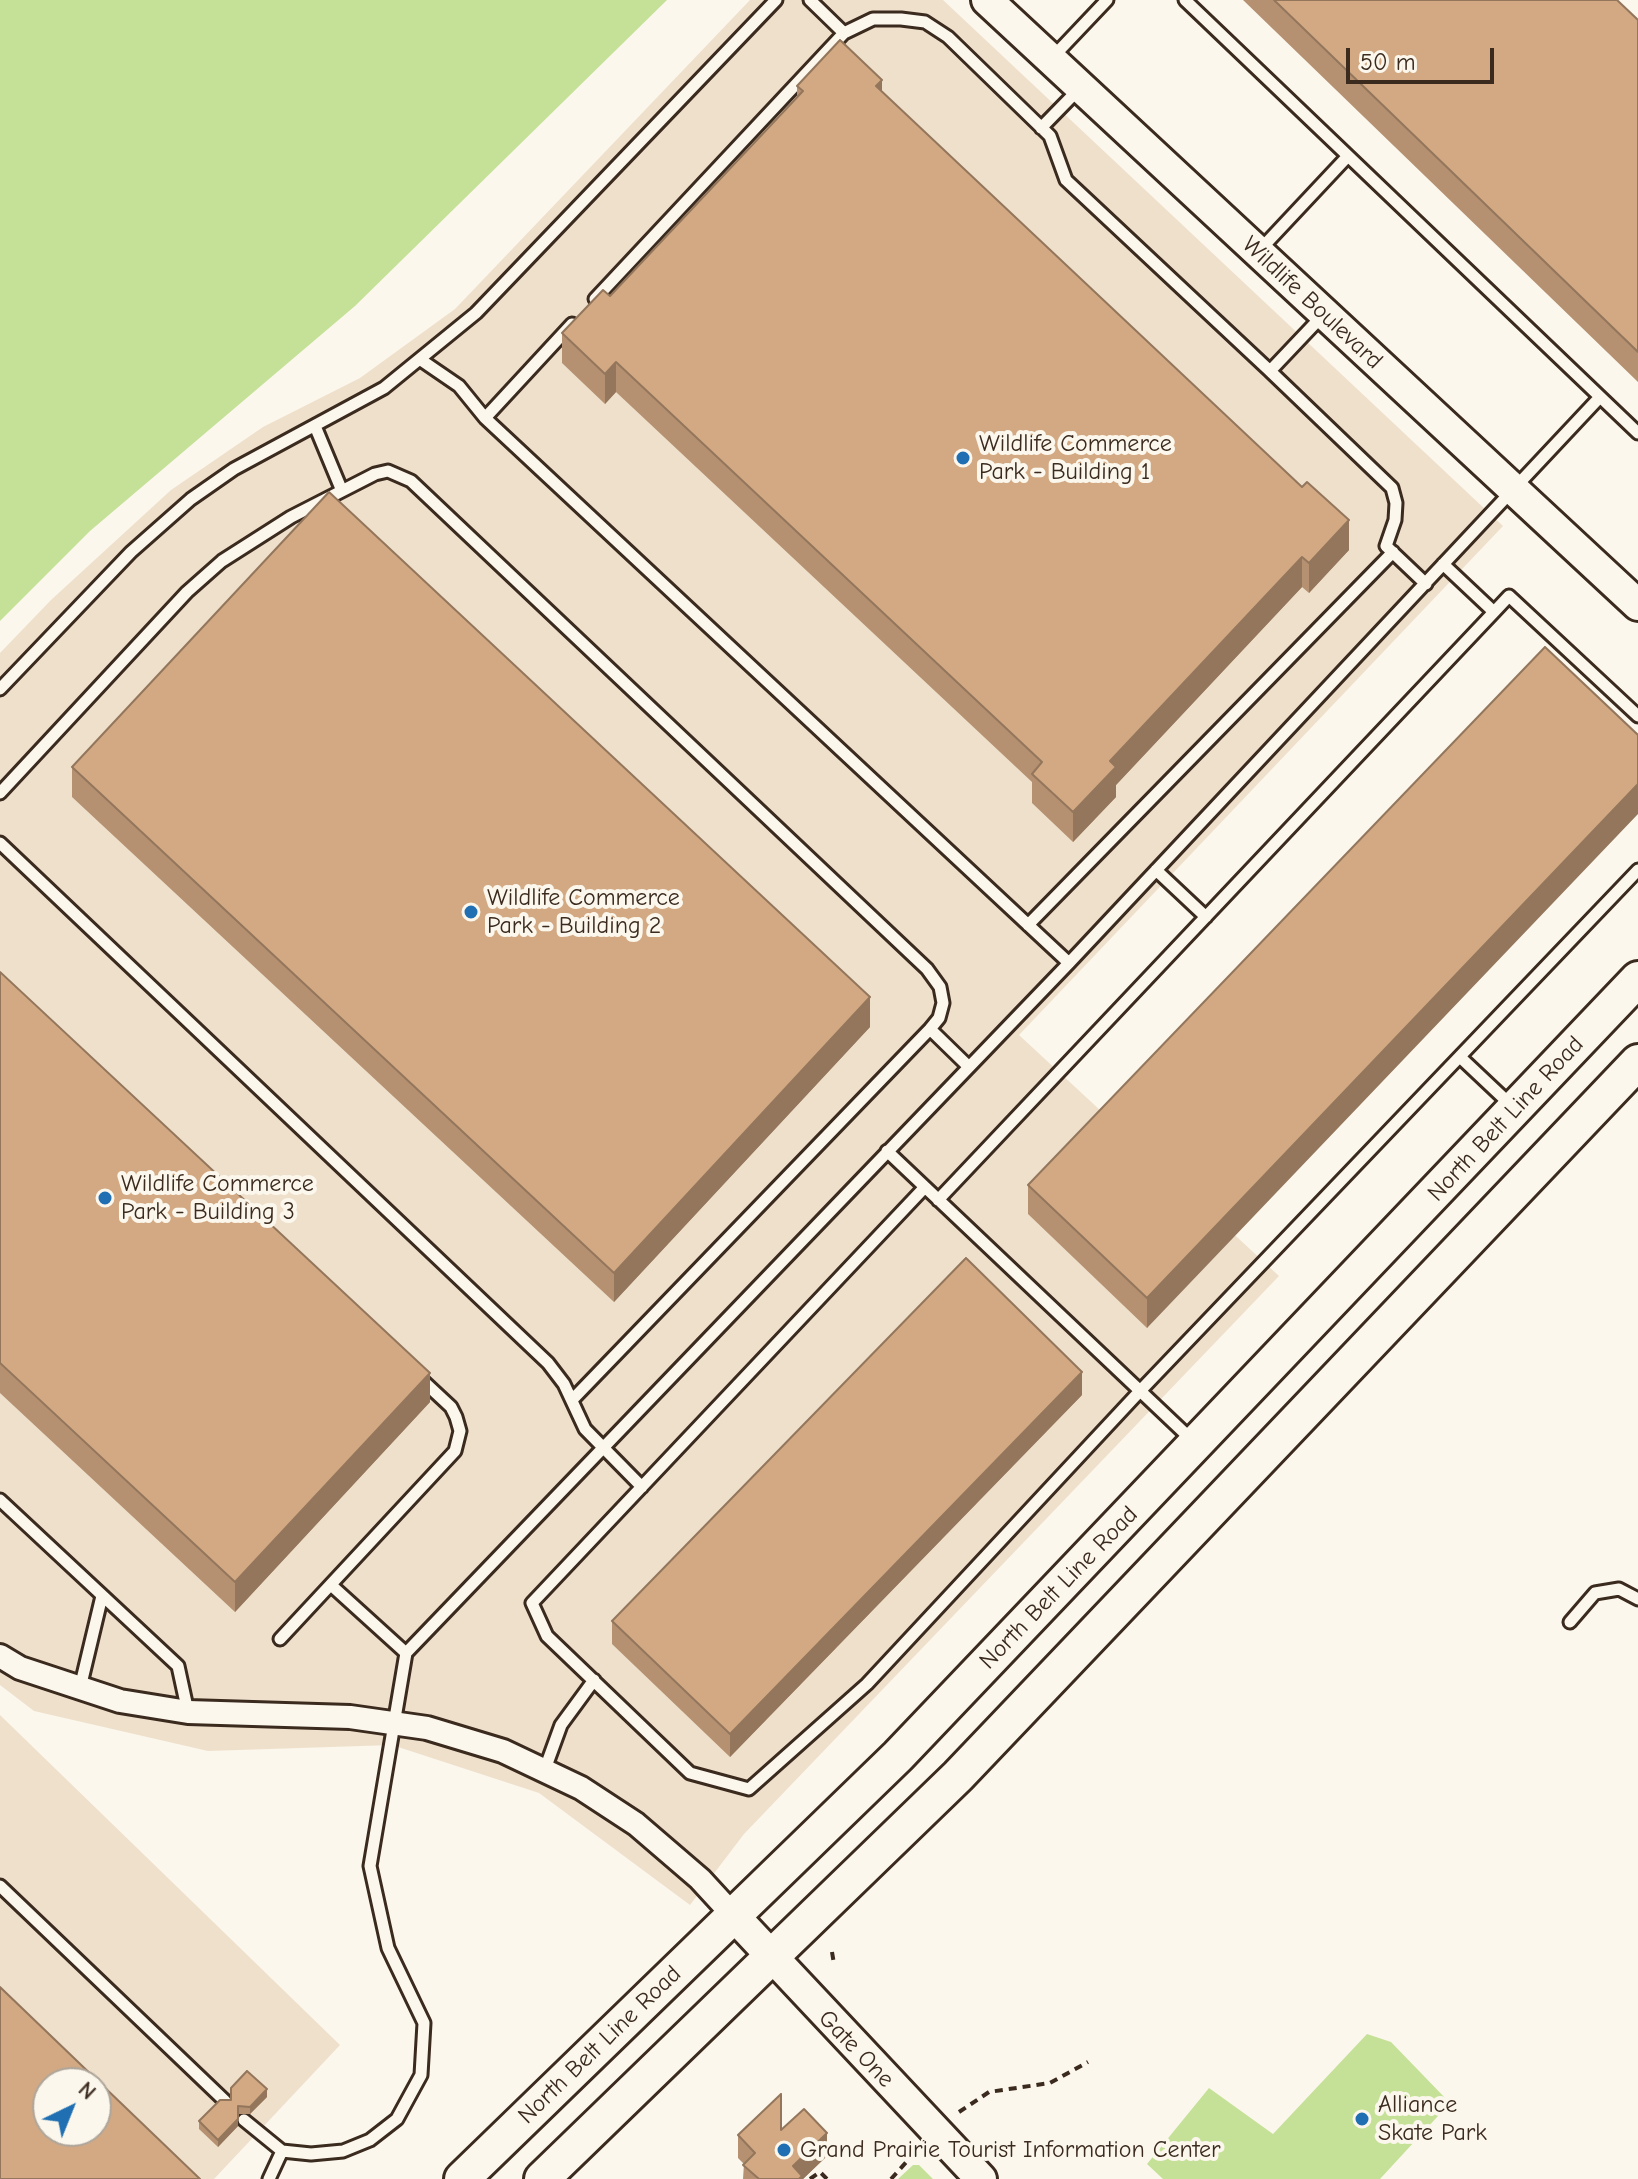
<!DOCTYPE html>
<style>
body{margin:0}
#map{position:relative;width:1638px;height:2179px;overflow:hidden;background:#fbf7ec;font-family:"Comic Neue",sans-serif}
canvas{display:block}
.north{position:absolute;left:32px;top:2067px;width:80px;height:80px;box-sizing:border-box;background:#fbf7ec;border:2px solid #aea59a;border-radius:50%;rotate:43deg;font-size:22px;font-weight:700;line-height:32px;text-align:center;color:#3b2a1e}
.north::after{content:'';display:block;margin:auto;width:28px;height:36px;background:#1f6fb2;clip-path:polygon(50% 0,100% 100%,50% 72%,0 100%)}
.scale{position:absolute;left:1346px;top:48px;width:148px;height:36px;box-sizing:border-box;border:4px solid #3b2a1e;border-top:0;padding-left:10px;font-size:24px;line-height:28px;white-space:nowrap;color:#3b2a1e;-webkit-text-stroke:6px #fbf7ec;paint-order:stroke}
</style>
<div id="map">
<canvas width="1638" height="2179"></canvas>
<div class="north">N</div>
<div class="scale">50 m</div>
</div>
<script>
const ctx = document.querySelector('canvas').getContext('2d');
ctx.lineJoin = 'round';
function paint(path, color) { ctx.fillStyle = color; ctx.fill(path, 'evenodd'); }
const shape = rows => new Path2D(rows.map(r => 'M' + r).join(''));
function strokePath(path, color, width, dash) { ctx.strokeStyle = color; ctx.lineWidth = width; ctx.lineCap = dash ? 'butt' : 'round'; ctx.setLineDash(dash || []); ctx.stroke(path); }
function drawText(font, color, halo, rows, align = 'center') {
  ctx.font = font + ' "Comic Neue",sans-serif'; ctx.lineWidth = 8; ctx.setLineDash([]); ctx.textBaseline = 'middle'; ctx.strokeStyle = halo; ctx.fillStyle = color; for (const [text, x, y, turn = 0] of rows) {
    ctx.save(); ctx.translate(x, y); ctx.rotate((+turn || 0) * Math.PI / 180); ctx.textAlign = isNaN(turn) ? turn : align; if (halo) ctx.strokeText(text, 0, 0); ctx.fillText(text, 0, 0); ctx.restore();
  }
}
paint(shape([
 [750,0,943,0,1503,526,1019,1035,1279,1276,744,1834,690,1905,539,1793,392,1745,208,1751,34,1711,0,1685,0,653,51,600,171,490,263,427,360,378,455,309],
 [0,1715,340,2045,214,2179,0,2179],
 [48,2083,96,2083,96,2131,48,2131]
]), '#efe0cc');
paint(shape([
 [0,0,667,0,355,306,90,531,0,621],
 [1367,2034,1391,2042,1450,2103,1380,2179,1163,2179,1147,2164,1209,2088,1273,2134],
 [913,2165,919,2165,933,2179,898,2179]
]), '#c5e198');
const lane = shape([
 [810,0,844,33],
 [1185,0,1638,433],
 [1052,58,1107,0],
 [1041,128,1080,88],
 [1258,252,1348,156],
 [595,299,844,33,873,19,901,19,925,22,948,37,1050,136,1066,180,1270,371],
 [1324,314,1270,371,1392,488,1396,503,1395,520,1386,546,1426,584],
 [421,360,459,386,485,418,572,324],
 [485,418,1069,963],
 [315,426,342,491],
 [1443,564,1494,612,1509,596,1638,716],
 [0,689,131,552,191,499,234,469,384,388,476,313,776,0],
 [0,793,187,592,222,561,291,517,375,474,388,471,411,481,927,969,940,987,943,1003,939,1018,930,1029,572,1400],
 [0,843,548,1363,564,1384,585,1429,642,1487],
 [1156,870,1206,917],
 [1028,925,1393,552],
 [930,1029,969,1067],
 [1460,1057,1512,1106],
 [887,1151,1193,1441],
 [925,1187,532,1603,547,1636,690,1773,749,1789,867,1684,1140,1391,1638,870],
 [938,1200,1494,612],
 [0,1500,178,1666,188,1712],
 [331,1585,406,1653],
 [1570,1622,1595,1593,1619,1589,1638,1599],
 [280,1639,455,1451,460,1431,456,1417,451,1407,422,1380],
 [80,1688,102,1596],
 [545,1769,561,1725,594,1680],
 [0,1886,225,2101],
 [244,2120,282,2151,311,2154,343,2151,370,2140,397,2119,421,2075,424,2023,388,1948,370,1866,406,1653,1069,963,1600,397],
 [269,2179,282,2151]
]);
const street = shape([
 [0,1656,20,1668,120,1701,188,1712,350,1717,427,1728,503,1751,581,1788,636,1824,700,1879,734,1916]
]);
const secondary = shape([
 [987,0,1638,605],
 [734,1916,981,2179]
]);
const primary = shape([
 [462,2179,898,1756,1638,979],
 [542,2179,958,1776,1638,1062]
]);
strokePath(lane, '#3b2a1e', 17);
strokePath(street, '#3b2a1e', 28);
strokePath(secondary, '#3b2a1e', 36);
strokePath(primary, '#3b2a1e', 40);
strokePath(shape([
 [832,1952,834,1964],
 [959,2112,989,2092,1050,2083,1088,2062],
 [810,2179,820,2172,827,2179],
 [891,2179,910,2158]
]), '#3b2a1e', 4, [8, 6]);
strokePath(lane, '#fbf7ec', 11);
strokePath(street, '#fbf7ec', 22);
strokePath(secondary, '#fbf7ec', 30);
strokePath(primary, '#fbf7ec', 34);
paint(shape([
 [1243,0,1617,0,1638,20,1638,382],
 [797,86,882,91,1349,550,1309,593,1302,587,1116,785,1116,797,1073,842,1032,803,1032,782,616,392,605,404,562,363,562,333,610,296,797,98],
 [1545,647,1147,1328,1028,1214,1028,1185],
 [72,767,870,1027,614,1302,72,797],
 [0,972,430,1402,235,1612,0,1393],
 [1082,1395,730,1757,612,1644,612,1621],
 [267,2097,250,2114,238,2114,238,2126,218,2147,199,2129,199,2121],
 [781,2130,827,2156,803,2179,743,2179,744,2164,738,2158,738,2135]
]), '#b59171');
paint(shape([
 [882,80,882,110,876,86],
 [616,362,616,392,605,404,605,374],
 [1349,520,1349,550,1309,593,1309,563],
 [1302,557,1302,587,1116,785,1116,797,1073,842,1073,812,1110,761],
 [1638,784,1638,814,1147,1328,1147,1298],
 [870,997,870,1027,614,1302,614,1273],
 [1082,1372,1082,1395,730,1757,730,1734],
 [430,1373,430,1402,235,1612,235,1582],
 [267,2089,267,2097,250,2114,250,2107],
 [238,2119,238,2126,218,2147,218,2140],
 [827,2133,827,2156,803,2179,793,2179,793,2166]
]), '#93765c');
const building = shape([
 [1274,0,1617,0,1638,20,1638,352,1274,0],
 [840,40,882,80,876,86,1302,487,1307,482,1349,520,1309,563,1302,557,1110,761,1116,767,1073,812,1032,774,1042,762,616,362,605,374,562,333,603,290,610,296,803,91,797,86,840,40],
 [329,492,870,997,614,1273,72,767,329,492],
 [1545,647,1638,735,1638,784,1147,1298,1028,1185,1545,647],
 [0,972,430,1373,235,1582,0,1363,0,972],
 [966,1258,1082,1372,730,1734,612,1621,966,1258],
 [0,1987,200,2179,0,2179,0,1987],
 [48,2083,96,2083,96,2131,48,2131,48,2083],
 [247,2071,267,2089,250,2107,238,2106,238,2119,218,2140,199,2121,220,2100,231,2100,231,2088,247,2071],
 [781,2094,781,2130,804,2109,827,2133,793,2166,802,2176,799,2179,759,2179,743,2165,755,2153,738,2135,781,2094]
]);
paint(building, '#d2a983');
strokePath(building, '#93765c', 2);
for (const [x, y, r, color] of [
 [963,458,8,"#1f6fb2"],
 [471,912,8,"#1f6fb2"],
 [105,1198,8,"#1f6fb2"],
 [1362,2119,8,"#1f6fb2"],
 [784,2150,8,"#1f6fb2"]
]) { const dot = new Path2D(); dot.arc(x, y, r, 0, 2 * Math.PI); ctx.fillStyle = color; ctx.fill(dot); strokePath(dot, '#fbf7ec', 3); }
drawText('24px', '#3b2a1e', '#fbf7ec', [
 ["Wildlife Boulevard",1312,303,43],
 ["North Belt Line Road",1506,1119,-47],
 ["North Belt Line Road",1059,1588,-46],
 ["North Belt Line Road",600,2045,-44],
 ["Gate One",856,2049,46]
]);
drawText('24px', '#3b2a1e', '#fbf7ec', [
 ["Wildlife Commerce",979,444],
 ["Park - Building 1",979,472],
 ["Wildlife Commerce",487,898],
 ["Park - Building 2",487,926],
 ["Wildlife Commerce",121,1184],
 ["Park - Building 3",121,1212],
 ["Alliance",1378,2105],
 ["Skate Park",1378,2133],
 ["Grand Prairie Tourist Information Center",800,2150]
], 'left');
</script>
